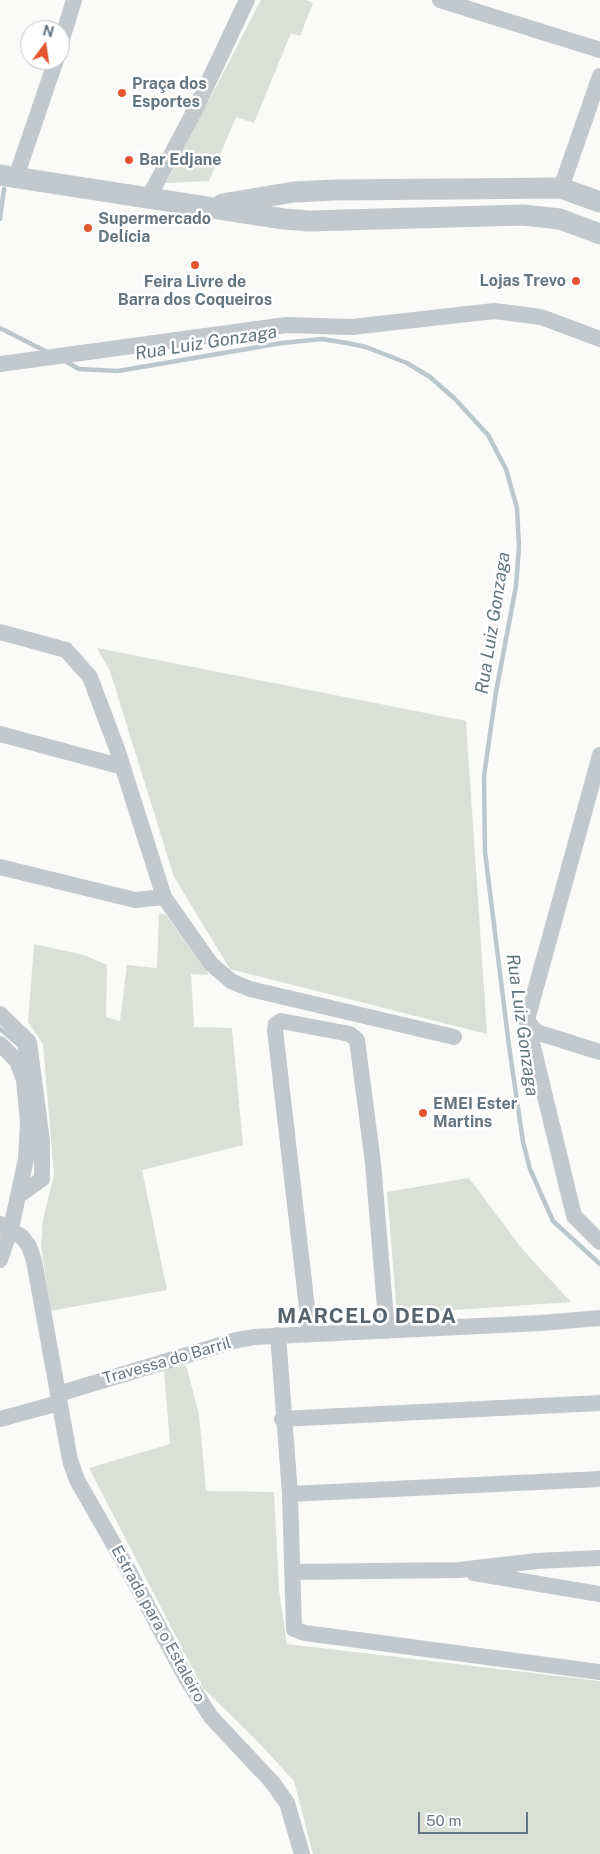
<!DOCTYPE html>
<meta charset="utf-8">
<style>
body{margin:0}
#map{position:relative;width:600px;height:1854px;overflow:hidden;background:#fafaf8;font-family:"Public Sans",sans-serif}
canvas{display:block}
.north{position:absolute;left:20px;top:20px;width:50px;height:50px;box-sizing:border-box;background:#fff;border:1px solid #c1c8cd;border-radius:50%;rotate:14deg;font-size:14px;font-weight:700;line-height:20px;text-align:center;color:#657683}
.north::after{content:'';display:block;margin:auto;width:18px;height:22px;background:#e4572e;clip-path:polygon(50% 0,100% 100%,50% 72%,0 100%)}
.scale{position:absolute;left:418px;top:1812px;width:110px;height:22px;box-sizing:border-box;border:2px solid #657683;border-top:0;padding-left:6px;font-size:15px;line-height:18px;white-space:nowrap;color:#657683;-webkit-text-stroke:4px #fff;paint-order:stroke}
</style>
<div id="map">
<canvas width="600" height="1854"></canvas>
<div class="north">N</div>
<div class="scale">50 m</div>
</div>
<script>
const ctx = document.querySelector('canvas').getContext('2d');
ctx.lineJoin = 'round';
function paint(path, color) { ctx.fillStyle = color; ctx.fill(path, 'evenodd'); }
const shape = rows => new Path2D(rows.map(r => 'M' + r).join(''));
function strokePath(path, color, width, dash) { ctx.strokeStyle = color; ctx.lineWidth = width; ctx.lineCap = dash ? 'butt' : 'round'; ctx.setLineDash(dash || []); ctx.stroke(path); }
function drawText(font, color, halo, rows, align = 'center') {
  ctx.font = font + ' "Public Sans",sans-serif'; ctx.lineWidth = 5; ctx.setLineDash([]); ctx.textBaseline = 'middle'; ctx.strokeStyle = halo; ctx.fillStyle = color; for (const [text, x, y, turn = 0] of rows) {
    ctx.save(); ctx.translate(x, y); ctx.rotate((+turn || 0) * Math.PI / 180); ctx.textAlign = isNaN(turn) ? turn : align; if (halo) ctx.strokeText(text, 0, 0); ctx.fillText(text, 0, 0); ctx.restore();
  }
}
paint(shape([
 [261,0,306,0,313,3,300,36,291,33,254,123,236,117,209,181,166,183],
 [97,648,466,721,487,1034,230,969,174,877,110,671],
 [159,913,166,915,209,975,191,974,194,1027,232,1028,243,1145,142,1170,167,1290,50,1311,41,1245,43,1219,54,1175,43,1044,28,1022,34,944,84,955,107,965,106,1017,120,1021,127,965,157,968],
 [469,1178,523,1250,571,1302,397,1314,387,1192],
 [186,1365,199,1414,206,1491,274,1492,279,1590,287,1644,600,1681,600,1854,313,1854,294,1781,257,1741,202,1687,89,1468,170,1444,164,1370]
]), '#dadfd7');
strokePath(shape([
 [0,219,4,189],
 [0,328,47,352],
 [63,360,79,369,118,371,282,343,322,339,347,343,366,347,407,363,430,377,455,399,488,435,506,469,517,508,519,547,516,586,496,692,484,776,485,852,509,1046,523,1142,530,1169,553,1221,600,1264],
 [0,1029,19,1045,24,1059]
]), '#bbc7cb', 4.5);
strokePath(shape([
 [440,0,600,50],
 [60,46,74,0],
 [16,177,56,60],
 [561,188,600,76],
 [149,197,195,110,247,0],
 [0,364,286,325,352,327,494,311,541,317,600,339],
 [0,632,66,650,90,677,117,749,164,897,211,964,231,981,250,989,454,1037],
 [0,734,123,767],
 [600,755,527,1020,536,1032,600,1052],
 [0,867,135,900,164,897],
 [0,1014,29,1042,42,1141,42,1179,18,1196],
 [527,1022,574,1216,600,1242],
 [0,1044,17,1061,24,1080,28,1122,26,1159,11,1228,0,1260],
 [0,1224,22,1237,29,1246,34,1261,70,1460,77,1480,129,1571,186,1678,211,1717,272,1782,287,1803,302,1854],
 [310,1334,275,1030,276,1024,281,1021,350,1034,357,1040,373,1163,387,1331],
 [278,1335,290,1494,294,1629,305,1633,600,1672],
 [58,1394,237,1340,255,1337,541,1323,600,1318],
 [0,1419,59,1403],
 [282,1419,600,1403],
 [290,1494,600,1479],
 [292,1572,459,1570,537,1561,600,1558],
 [474,1573,600,1594]
]), '#c3c8cc', 16);
strokePath(shape([
 [0,175,284,219,309,221,523,215,560,219,600,234],
 [222,204,294,192,335,190,561,188,600,202]
]), '#c3c8cc', 21);
for (const [x, y, r, color] of [
 [122,93,5,"#e4572e"],
 [129,160,5,"#e4572e"],
 [88,228,5,"#e4572e"],
 [195,265,5,"#e4572e"],
 [576,281,5,"#e4572e"],
 [423,1113,5,"#e4572e"]
]) { const dot = new Path2D(); dot.arc(x, y, r, 0, 2 * Math.PI); ctx.fillStyle = color; ctx.fill(dot); strokePath(dot, '#fff', 2); }
drawText('bold 16px', '#657683', '#fff', [
 ["Praça dos",132,84],
 ["Esportes",132,102],
 ["Bar Edjane",139,160],
 ["Supermercado",98,219],
 ["Delícia",98,237],
 ["Lojas Trevo",566,281,"right"],
 ["Feira Livre de",195,282,"center"],
 ["Barra dos Coqueiros",195,300,"center"],
 ["EMEI Ester",433,1104],
 ["Martins",433,1122]
], 'left');
drawText('16px', '#657683', '#fff', [
 ["Travessa do Barril",167,1361,-16],
 ["Estrada para o Estaleiro",158,1624,61]
]);
drawText('italic 18px', '#60757c', '#fff', [
 ["Rua Luiz Gonzaga",206,343,-9],
 ["Rua Luiz Gonzaga",493,623,-81],
 ["Rua Luiz Gonzaga",522,1025,82]
]);
ctx.letterSpacing = '1px';
drawText('bold 21px', '#57646e', '#fff', [
 ["MARCELO DEDA",367,1317]
]);
ctx.letterSpacing = '0px';
</script>
